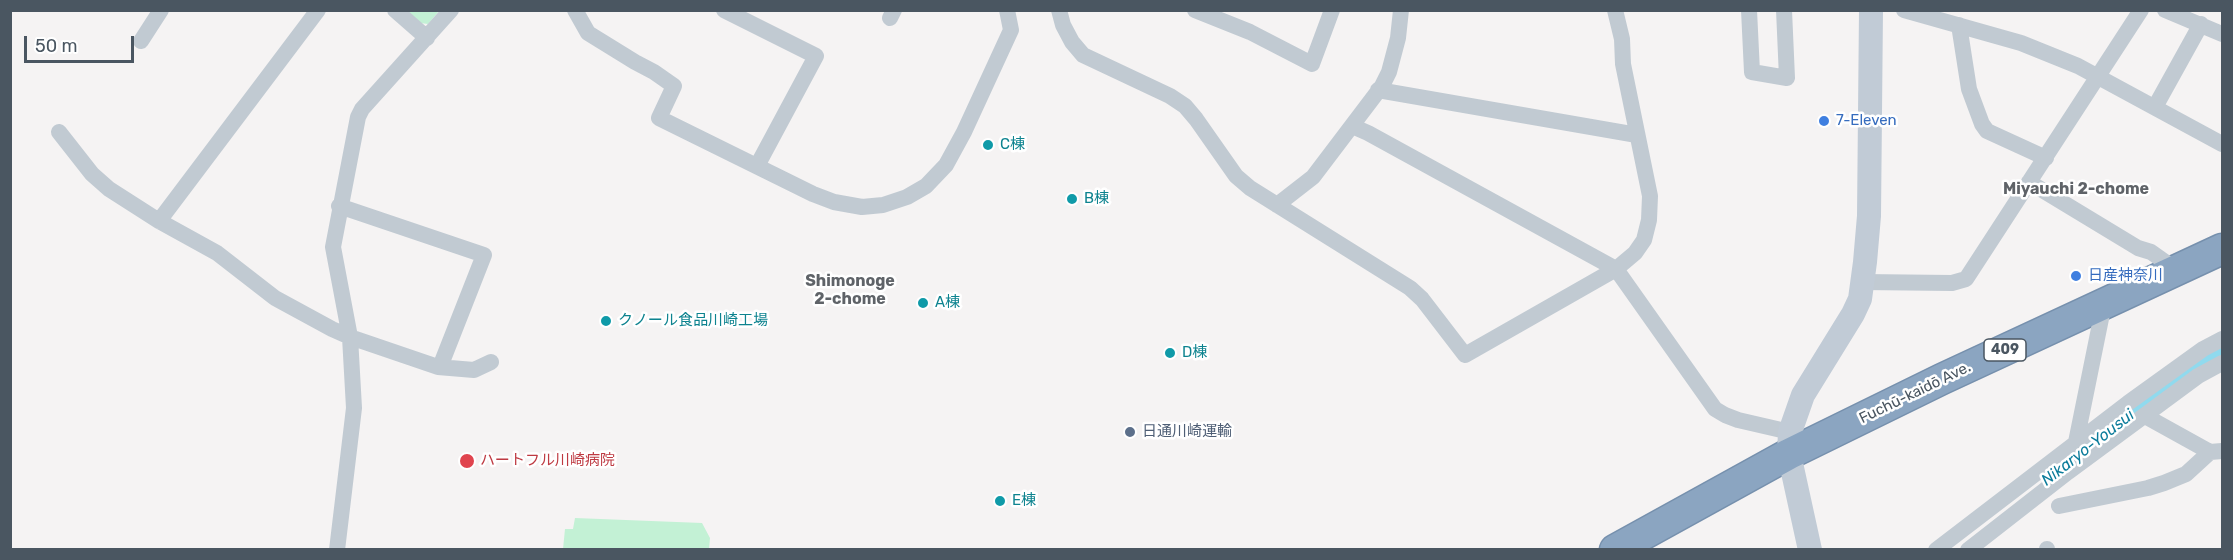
<!DOCTYPE html>
<meta charset="utf-8">
<style>
body{margin:0}
#map{position:relative;width:2233px;height:560px;overflow:hidden;background:#f5f3f3;font-family:Rubik,sans-serif}
canvas{display:block}
.frame{position:absolute;inset:0;border:12px solid #4a5661;pointer-events:none}
.scale{position:absolute;left:24px;top:36px;width:110px;height:27px;box-sizing:border-box;border:3px solid #4a5661;border-top:0;padding-left:8px;font-size:18px;line-height:21px;white-space:nowrap;color:#4a5661;-webkit-text-stroke:4px #fff;paint-order:stroke}
</style>
<div id="map">
<canvas width="2233" height="560"></canvas>
<div class="frame"></div>
<div class="scale">50 m</div>
</div>
<script>
const ctx = document.querySelector('canvas').getContext('2d');
ctx.lineJoin = 'round';
function paint(path, color) { ctx.fillStyle = color; ctx.fill(path, 'evenodd'); }
const shape = rows => new Path2D(rows.map(r => 'M' + r).join(''));
function strokePath(path, color, width, dash) { ctx.strokeStyle = color; ctx.lineWidth = width; ctx.lineCap = dash ? 'butt' : 'round'; ctx.setLineDash(dash || []); ctx.stroke(path); }
function drawText(font, color, halo, rows, align = 'center') {
  ctx.font = font + ' Rubik,"Noto Sans JP",sans-serif'; ctx.lineWidth = 5; ctx.setLineDash([]); ctx.textBaseline = 'middle'; ctx.strokeStyle = halo; ctx.fillStyle = color; for (const [text, x, y, turn = 0] of rows) {
    ctx.save(); ctx.translate(x, y); ctx.rotate((+turn || 0) * Math.PI / 180); ctx.textAlign = isNaN(turn) ? turn : align; if (halo) ctx.strokeText(text, 0, 0); ctx.fillText(text, 0, 0); ctx.restore();
  }
}
paint(shape([
 [405,11,439,11,428,24,420,23],
 [575,518,702,523,710,538,709,549,563,549,565,529,573,529]
]), '#c3f1d5');
strokePath(shape([
 [2085,450,2194,366,2222,351]
]), '#90daee', 26);
const highway = shape([
 [1615,550,1789,454,1942,379,2222,249]
]);
strokePath(highway, '#7690ad', 33);
strokePath(shape([
 [395,10,427,38],
 [575,10,588,33,635,62,654,72,674,86,659,118,813,194,834,202,862,207,883,205,907,197,926,186,946,165,964,132,1011,30,1007,10],
 [724,10,816,56,757,166],
 [1059,10,1063,25,1072,42,1083,55,1170,96,1185,106,1196,119,1236,176,1250,188,1410,288,1422,299,1465,355,1616,269,1635,253,1644,240,1649,220,1650,196,1623,64,1622,39,1615,10],
 [1195,10,1250,32,1312,64,1332,10],
 [1749,10,1752,72,1787,78,1784,10],
 [1904,10,2021,43,2078,66,2222,144],
 [2165,10,2222,34],
 [890,18,894,10],
 [1959,25,1969,89,1982,124,1987,131,2046,158],
 [141,41,161,10],
 [1378,90,1637,135],
 [2155,107,2201,24],
 [1352,126,1368,133,1616,269,1715,409,1725,415,1738,420,1790,432],
 [59,132,92,174,109,189,159,221,217,253,275,298,332,329,350,337,438,367,474,370,491,362],
 [2029,182,2138,248,2151,252,2175,269],
 [1277,205,1313,177,1382,86,1389,72,1398,38,1401,10],
 [339,206,484,255,440,367],
 [159,221,318,10],
 [1862,282,1952,283,1966,279,2141,10],
 [2145,416,2210,452],
 [2075,447,2104,304],
 [2059,506,2148,488,2164,483,2186,474,2210,452,2222,451],
 [337,550,354,408,350,337,333,247,358,117,362,109,451,10],
 [1936,550,2128,403,2203,349,2222,339],
 [1968,550,2068,472,2198,376,2222,363],
 [2047,550,2047,549]
]), '#c1cad2', 16);
strokePath(shape([
 [1810,550,1789,454,1790,432,1803,395,1853,314,1860,299,1865,262,1869,216,1871,10]
]), '#c1cbd6', 24);
strokePath(highway, '#8ba5c1', 30);
for (const [x, y, r, color] of [
 [1824,121,6,"#3f7fe0"],
 [988,145,6,"#0f9aa8"],
 [1072,199,6,"#0f9aa8"],
 [2076,276,6,"#3f7fe0"],
 [923,303,6,"#0f9aa8"],
 [606,321,6,"#0f9aa8"],
 [1170,353,6,"#0f9aa8"],
 [1130,432,6,"#5c6f8a"],
 [467,461,8,"#e0444e"],
 [1000,501,6,"#0f9aa8"]
]) { const dot = new Path2D(); dot.arc(x, y, r, 0, 2 * Math.PI); ctx.fillStyle = color; ctx.fill(dot); strokePath(dot, '#fff', 2); }
for (const [x, y, w] of [
 [2005,350,42]
]) { const box = new Path2D(); box.roundRect(x - w / 2, y - 11, w, 22, 4.5); ctx.fillStyle = '#fff'; ctx.fill(box); strokePath(box, '#4a5661', 1.5); }
drawText('bold 14px', '#4a5661', null, [
 ["409",2005,350]
]);
drawText('15px', '#366cbe', '#fff', [
 ["7-Eleven",1836,121],
 ["日産神奈川",2088,276]
], 'left');
drawText('15px', '#0d838f', '#fff', [
 ["C棟",1000,145],
 ["B棟",1084,199],
 ["A棟",935,303],
 ["クノール食品川崎工場",618,321],
 ["D棟",1182,353],
 ["E棟",1012,501]
], 'left');
drawText('15px', '#4a5661', '#fff', [
 ["Fuchū-kaidō Ave.",1915,393,-26]
]);
drawText('15px', '#4e5e75', '#fff', [
 ["日通川崎運輸",1142,432]
], 'left');
drawText('15px', '#be3a42', '#fff', [
 ["ハートフル川崎病院",480,461]
], 'left');
drawText('bold 16px', '#5f6368', '#fff', [
 ["Miyauchi 2-chome",2076,189],
 ["Shimonoge",850,281],
 ["2-chome",850,299]
]);
drawText('italic 16px', '#0c7c9b', '#fff', [
 ["Nikaryo-Yousui",2088,448,-38]
]);
</script>
